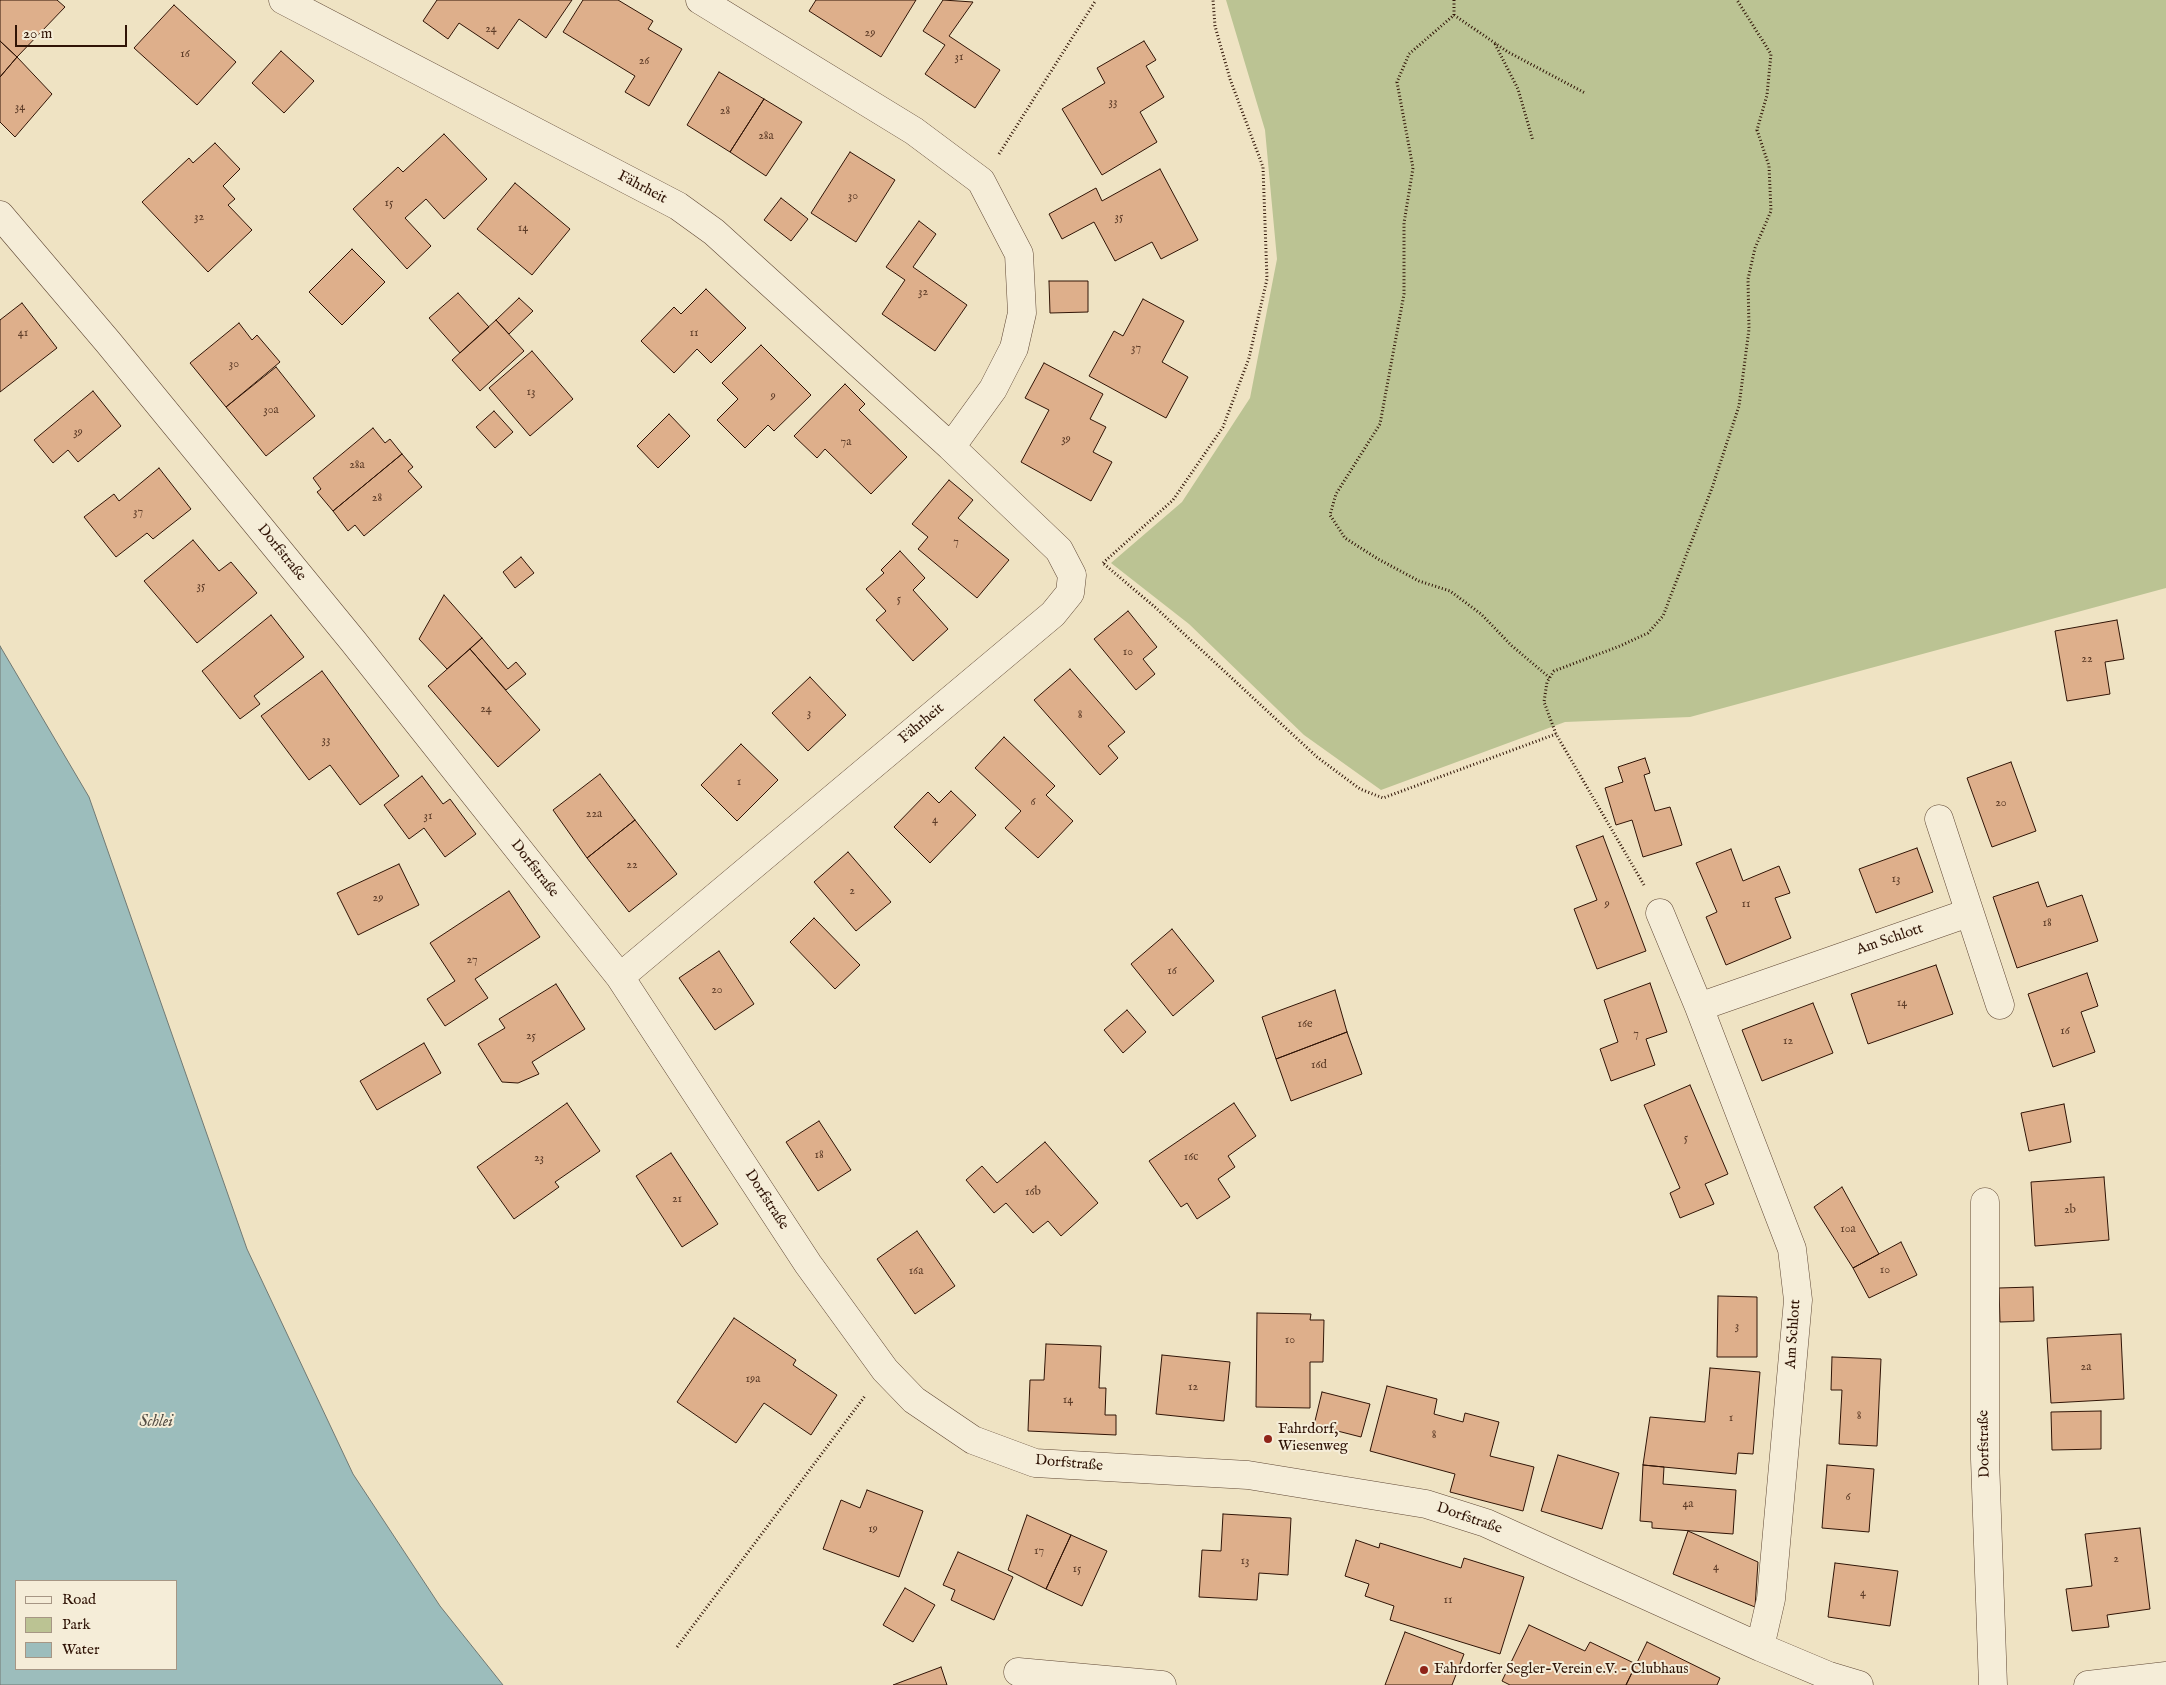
<!DOCTYPE html>
<meta charset="utf-8">
<style>
body{margin:0}
#map{position:relative;width:2166px;height:1685px;overflow:hidden;background:#efe3c3;font-family:"IM FELL English",serif}
canvas{display:block}
.legend{position:absolute;left:15px;top:1580px;width:162px;height:90px;box-sizing:border-box;background:#f5edd8;border:1px solid #a69684;margin:0;padding:6px 9px;list-style:none;font-size:15px;color:#301406}
.legend li{display:flex;align-items:center;gap:10px;height:25px}
.legend b{width:25px;border:1px solid #a69684}
.scale{position:absolute;left:15px;top:25px;width:112px;height:22px;box-sizing:border-box;border:2px solid #301406;border-top:0;padding-left:6px;font-size:15px;line-height:18px;white-space:nowrap;color:#301406;-webkit-text-stroke:4px #f5edd8;paint-order:stroke}
</style>
<div id="map">
<canvas width="2166" height="1685"></canvas>
<ul class="legend">
<li><b style="height:6px;background:#f5edd8"></b>Road</li>
<li><b style="height:14px;background:#bbc393"></b>Park</li>
<li><b style="height:14px;background:#9cbdbc"></b>Water</li>
</ul>
<div class="scale">20 m</div>
</div>
<script>
const ctx = document.querySelector('canvas').getContext('2d');
ctx.lineJoin = 'round';
function paint(path, color) { ctx.fillStyle = color; ctx.fill(path, 'evenodd'); }
const shape = rows => new Path2D(rows.map(r => 'M' + r).join(''));
function strokePath(path, color, width, dash) { ctx.strokeStyle = color; ctx.lineWidth = width; ctx.lineCap = dash ? 'butt' : 'round'; ctx.setLineDash(dash || []); ctx.stroke(path); }
function drawText(font, color, halo, rows, align = 'center') {
  ctx.font = font + ' "IM FELL English",serif'; ctx.lineWidth = 4; ctx.setLineDash([]); ctx.textBaseline = 'middle'; ctx.strokeStyle = halo; ctx.fillStyle = color; for (const [text, x, y, turn = 0] of rows) {
    ctx.save(); ctx.translate(x, y); ctx.rotate((+turn || 0) * Math.PI / 180); ctx.textAlign = isNaN(turn) ? turn : align; if (halo) ctx.strokeText(text, 0, 0); ctx.fillText(text, 0, 0); ctx.restore();
  }
}
paint(shape([
 [1226,0,2166,0,2166,588,1690,717,1565,722,1381,790,1304,735,1189,624,1111,563,1182,502,1250,398,1277,259,1265,130]
]), '#bbc393');
const water = shape([
 [0,646,89,797,247,1249,353,1474,440,1606,503,1685,0,1685,0,646],
 [16,1581,176,1581,176,1669,16,1669,16,1581]
]);
paint(water, '#9cbdbc');
strokePath(water, '#717973', 1);
const building = shape([
 [0,0,57,0,65,7,17,57,0,41,0,0],
 [437,0,572,0,546,38,519,19,498,49,459,23,448,39,423,21,437,0],
 [583,0,618,0,653,21,648,29,682,49,649,106,625,92,635,76,563,32,583,0],
 [816,0,916,0,881,57,809,11,816,0],
 [943,0,973,2,949,36,1000,70,975,108,925,74,945,45,923,31,943,0],
 [174,5,236,62,197,105,134,48,174,5],
 [0,41,17,57,0,77,0,41],
 [1144,41,1156,60,1146,66,1164,97,1140,112,1157,142,1102,175,1062,109,1105,83,1097,68,1144,41],
 [281,51,314,81,284,113,252,83,281,51],
 [17,57,52,94,15,137,0,122,0,77,17,57],
 [719,72,764,99,730,152,687,125,719,72],
 [764,99,802,122,766,176,730,152,764,99],
 [444,134,487,179,444,219,426,199,405,218,431,246,407,269,353,209,398,167,403,172,444,134],
 [215,143,240,169,223,186,235,199,228,205,252,230,208,272,142,202,189,158,193,163,215,143],
 [850,152,895,180,856,242,811,213,850,152],
 [1160,169,1198,240,1161,259,1152,242,1115,261,1094,222,1062,239,1049,214,1096,188,1102,201,1160,169],
 [515,183,570,229,532,275,477,229,515,183],
 [781,198,808,219,791,241,764,220,781,198],
 [919,221,936,234,913,267,967,305,935,351,882,314,905,280,886,267,919,221],
 [352,249,385,282,342,325,309,292,352,249],
 [1049,281,1088,281,1088,312,1050,313,1049,281],
 [706,289,746,328,711,363,697,349,674,373,641,341,674,307,681,314,706,289],
 [458,293,489,327,460,353,429,318,458,293],
 [519,298,533,311,509,334,496,320,519,298],
 [1143,299,1184,321,1162,362,1188,377,1166,418,1089,376,1114,331,1123,336,1143,299],
 [22,303,57,348,0,392,0,320,22,303],
 [496,320,524,351,480,391,452,360,496,320],
 [239,323,252,340,257,335,280,362,226,407,190,363,239,323],
 [761,345,811,395,774,431,768,425,745,448,717,420,738,399,722,383,761,345],
 [532,351,573,399,530,436,489,388,532,351],
 [1044,363,1103,394,1090,419,1106,427,1093,452,1112,462,1091,501,1021,462,1049,410,1025,398,1044,363],
 [276,367,315,416,266,456,226,407,276,367],
 [845,384,865,404,859,410,907,457,871,494,825,449,817,458,794,436,845,384],
 [93,391,121,426,78,462,68,450,53,463,34,440,93,391],
 [494,411,513,432,495,448,476,427,494,411],
 [669,414,690,436,658,468,637,446,669,414],
 [373,428,385,443,390,439,402,454,333,511,317,492,321,489,313,478,373,428],
 [402,454,413,467,408,471,422,487,364,536,355,525,348,531,333,511,402,454],
 [159,468,191,509,153,539,147,533,116,557,84,517,114,494,119,501,159,468],
 [949,480,973,500,958,518,1009,560,977,598,918,549,928,537,912,524,949,480],
 [193,540,219,571,231,562,257,593,197,643,144,581,193,540],
 [900,551,925,578,913,590,948,629,913,661,876,620,886,611,866,589,884,573,881,570,900,551],
 [521,557,534,573,515,588,503,572,521,557],
 [444,595,482,638,447,669,419,639,444,595],
 [1128,611,1157,647,1143,659,1155,674,1136,690,1094,639,1128,611],
 [271,615,304,657,254,696,260,704,240,719,202,671,271,615],
 [2117,620,2124,659,2105,662,2110,694,2067,701,2055,631,2117,620],
 [482,638,508,669,516,662,526,674,506,690,470,649,482,638],
 [470,649,540,730,498,767,428,686,470,649],
 [1070,669,1125,732,1108,746,1118,758,1100,775,1034,700,1070,669],
 [322,671,399,776,360,805,330,765,309,780,261,716,322,671],
 [810,677,846,715,808,751,772,713,810,677],
 [1004,737,1055,786,1046,795,1073,821,1038,858,1005,828,1021,811,975,768,1004,737],
 [741,744,778,780,737,821,701,785,741,744],
 [1645,758,1650,773,1644,775,1655,811,1670,807,1682,845,1643,857,1632,820,1616,825,1605,788,1623,782,1618,767,1645,758],
 [2011,762,2036,831,1992,847,1967,778,2011,762],
 [600,774,635,820,587,858,553,810,600,774],
 [422,776,443,804,450,799,476,834,445,857,424,828,409,839,384,805,422,776],
 [951,791,976,815,930,863,894,827,928,792,939,803,951,791],
 [635,820,677,874,629,912,587,858,635,820],
 [1603,836,1646,951,1597,969,1574,909,1597,900,1576,846,1603,836],
 [1917,848,1933,892,1876,913,1859,869,1917,848],
 [1731,849,1743,881,1779,866,1790,893,1775,898,1791,938,1726,965,1706,917,1717,912,1696,863,1731,849],
 [848,852,891,902,856,931,814,882,848,852],
 [399,864,419,905,358,935,337,893,399,864],
 [2038,882,2047,907,2082,895,2098,941,2017,968,1993,897,2038,882],
 [509,891,540,937,475,979,488,998,445,1026,427,999,455,981,430,943,509,891],
 [814,918,860,965,835,989,790,942,814,918],
 [1172,929,1214,981,1173,1016,1131,964,1172,929],
 [719,951,754,1004,715,1030,679,978,719,951],
 [1936,965,1953,1014,1868,1044,1851,994,1936,965],
 [2087,973,2098,1006,2081,1012,2095,1052,2053,1067,2028,994,2087,973],
 [1650,983,1667,1032,1646,1039,1655,1065,1611,1081,1600,1049,1618,1042,1604,1000,1650,983],
 [556,984,585,1029,532,1062,539,1074,518,1083,502,1082,478,1044,505,1028,499,1019,556,984],
 [1335,990,1347,1032,1276,1059,1262,1017,1335,990],
 [1813,1003,1833,1053,1762,1081,1742,1030,1813,1003],
 [1127,1010,1146,1032,1123,1053,1104,1030,1127,1010],
 [1347,1032,1362,1074,1291,1101,1276,1059,1347,1032],
 [424,1043,441,1073,377,1110,360,1081,424,1043],
 [1690,1085,1728,1174,1705,1184,1714,1204,1680,1218,1670,1193,1680,1188,1644,1105,1690,1085],
 [567,1103,600,1151,555,1182,559,1187,514,1219,477,1167,567,1103],
 [1234,1103,1256,1136,1228,1156,1235,1167,1218,1179,1230,1197,1197,1219,1187,1203,1181,1207,1149,1161,1234,1103],
 [2064,1104,2071,1142,2029,1151,2021,1113,2064,1104],
 [819,1121,851,1170,818,1191,786,1142,819,1121],
 [1045,1142,1098,1203,1061,1236,1048,1221,1033,1233,1006,1203,994,1213,966,1180,982,1166,997,1183,1045,1142],
 [671,1153,718,1224,682,1247,636,1176,671,1153],
 [2104,1177,2109,1240,2035,1246,2031,1182,2104,1177],
 [1842,1187,1879,1254,1853,1268,1814,1207,1842,1187],
 [917,1231,955,1286,915,1314,877,1259,917,1231],
 [1901,1242,1917,1275,1869,1298,1853,1268,1901,1242],
 [2033,1287,2034,1321,2000,1322,1999,1288,2033,1287],
 [1718,1296,1757,1297,1757,1357,1717,1357,1718,1296],
 [1257,1313,1311,1314,1310,1320,1324,1320,1323,1362,1310,1362,1310,1408,1256,1407,1257,1313],
 [734,1318,796,1360,793,1365,837,1395,811,1435,764,1403,736,1443,677,1402,734,1318],
 [2121,1334,2124,1399,2051,1403,2047,1338,2121,1334],
 [1046,1344,1101,1346,1099,1388,1106,1388,1105,1415,1116,1415,1116,1435,1028,1431,1030,1380,1044,1380,1046,1344],
 [1162,1355,1230,1362,1224,1421,1156,1414,1162,1355],
 [1832,1357,1881,1359,1877,1446,1839,1444,1842,1390,1831,1390,1832,1357],
 [1710,1368,1760,1372,1753,1454,1738,1453,1736,1474,1643,1465,1650,1417,1705,1422,1710,1368],
 [1387,1386,1437,1399,1434,1414,1463,1422,1465,1413,1499,1422,1490,1456,1534,1467,1523,1511,1450,1492,1455,1474,1370,1451,1387,1386],
 [1322,1392,1370,1404,1361,1437,1314,1425,1322,1392],
 [2101,1411,2101,1449,2052,1450,2051,1412,2101,1411],
 [1558,1455,1619,1473,1602,1529,1541,1511,1558,1455],
 [1643,1465,1664,1467,1663,1484,1736,1490,1733,1534,1652,1528,1652,1522,1640,1521,1643,1465],
 [1827,1465,1874,1469,1869,1532,1822,1528,1827,1465],
 [867,1490,923,1511,899,1577,823,1549,841,1500,860,1508,867,1490],
 [1223,1514,1291,1518,1288,1575,1259,1573,1257,1600,1199,1597,1202,1550,1221,1551,1223,1514],
 [1027,1515,1071,1535,1046,1589,1008,1570,1027,1515],
 [2140,1528,2150,1609,2107,1615,2109,1627,2072,1631,2066,1589,2092,1586,2085,1534,2140,1528],
 [1688,1531,1758,1562,1755,1607,1673,1574,1688,1531],
 [1071,1535,1107,1551,1082,1606,1046,1589,1071,1535],
 [1356,1540,1379,1548,1380,1543,1461,1568,1464,1558,1524,1577,1500,1654,1390,1620,1394,1606,1365,1596,1369,1584,1345,1576,1356,1540],
 [958,1552,1013,1577,994,1620,951,1600,955,1590,943,1585,958,1552],
 [1835,1563,1898,1571,1890,1626,1828,1617,1835,1563],
 [905,1588,935,1605,913,1642,883,1625,905,1588],
 [1529,1625,1585,1651,1590,1642,1636,1664,1626,1685,1510,1685,1502,1681,1529,1625],
 [1405,1632,1464,1654,1452,1685,1385,1685,1405,1632],
 [1647,1642,1720,1678,1717,1685,1626,1685,1647,1642],
 [941,1667,947,1685,893,1685,941,1667]
]);
paint(building, '#deaf8b');
strokePath(building, '#301406', 1);
const minor = shape([
 [283,0,678,206,714,232,951,447,1059,550,1072,575,1070,593,1053,614,620,977],
 [700,0,914,131,981,181,1019,254,1022,313,1014,348,993,389,951,447],
 [0,215,108,342,353,641,620,977,808,1264,885,1370,914,1400,973,1440,1035,1463,1248,1475,1426,1504,1486,1523,1760,1647,1829,1676,1859,1685],
 [1939,819,2000,1005],
 [1660,913,1699,1007,1792,1249,1798,1300,1771,1599,1760,1647],
 [1699,1007,1968,913],
 [1985,1202,1985,1459,1993,1685],
 [1018,1672,1162,1685],
 [2088,1685,2166,1676]
]);
strokePath(minor, '#604835', 29);
strokePath(shape([
 [1454,0,1454,15,1409,54,1397,82,1413,168,1404,223,1404,294,1380,424,1336,494,1330,515,1345,538,1378,559,1419,581,1450,591,1481,614,1512,646,1550,678],
 [1454,15,1508,52,1585,93],
 [1495,44,1518,89,1533,141],
 [999,154,1096,0],
 [1103,563,1173,500,1223,427,1249,358,1267,279,1263,167,1230,79,1215,26,1213,0],
 [1104,564,1156,608,1317,757,1360,789,1383,798,1556,734],
 [1644,885,1556,734,1544,702,1547,682,1554,671,1620,646,1648,633,1663,616,1712,488,1739,406,1749,329,1748,279,1755,248,1771,211,1769,166,1757,130,1767,95,1771,54,1737,0],
 [677,1647,865,1396]
]), '#301406', 3, [1, 2.5]);
strokePath(minor, '#f5edd8', 28);
for (const [x, y, r, color] of [
 [1268,1439,5,"#8f2418"],
 [1424,1670,5,"#8f2418"]
]) { const dot = new Path2D(); dot.arc(x, y, r, 0, 2 * Math.PI); ctx.fillStyle = color; ctx.fill(dot); strokePath(dot, '#f5edd8', 2); }
drawText('12px', '#5c3b27', null, [
 ["24",491,30],
 ["29",870,34],
 ["16",185,55],
 ["31",959,58],
 ["26",644,62],
 ["33",1113,103],
 ["34",20,108],
 ["28",725,112],
 ["28a",766,137],
 ["30",853,197],
 ["15",389,204],
 ["32",199,218],
 ["35",1119,218],
 ["14",523,229],
 ["32",923,293],
 ["41",23,334],
 ["11",694,334],
 ["37",1136,349],
 ["30",234,365],
 ["13",531,393],
 ["9",773,397],
 ["30a",271,411],
 ["39",78,433],
 ["39",1066,440],
 ["7a",846,443],
 ["28a",357,466],
 ["28",377,499],
 ["37",138,513],
 ["7",956,543],
 ["35",201,587],
 ["5",899,600],
 ["10",1128,653],
 ["22",2087,660],
 ["24",486,710],
 ["3",809,714],
 ["8",1080,716],
 ["33",326,741],
 ["1",739,783],
 ["6",1033,803],
 ["20",2001,804],
 ["22a",594,815],
 ["31",428,817],
 ["4",935,821],
 ["22",632,866],
 ["13",1896,880],
 ["2",852,892],
 ["29",378,899],
 ["9",1607,905],
 ["11",1746,905],
 ["18",2047,924],
 ["27",472,961],
 ["16",1172,972],
 ["20",717,991],
 ["14",1902,1004],
 ["16e",1305,1025],
 ["16",2065,1032],
 ["7",1636,1035],
 ["25",531,1037],
 ["12",1788,1042],
 ["16d",1319,1066],
 ["5",1686,1139],
 ["18",819,1156],
 ["16c",1191,1158],
 ["23",539,1159],
 ["16b",1033,1193],
 ["21",677,1200],
 ["2b",2070,1211],
 ["10a",1848,1230],
 ["10",1885,1271],
 ["16a",916,1272],
 ["3",1737,1327],
 ["10",1290,1341],
 ["2a",2086,1368],
 ["19a",753,1380],
 ["12",1193,1388],
 ["14",1068,1401],
 ["8",1859,1417],
 ["1",1731,1419],
 ["8",1434,1436],
 ["6",1848,1498],
 ["4a",1688,1505],
 ["19",873,1530],
 ["17",1039,1552],
 ["2",2116,1560],
 ["13",1245,1562],
 ["4",1716,1568],
 ["15",1077,1570],
 ["4",1863,1594],
 ["11",1448,1601]
]);
drawText('15px', '#301406', '#f5edd8', [
 ["Fährheit",642,188,28],
 ["Dorfstraße",281,553,51],
 ["Fährheit",922,724,-40],
 ["Dorfstraße",534,869,52],
 ["Am Schlott",1890,940,-19],
 ["Dorfstraße",766,1200,57],
 ["Am Schlott",1794,1334,-86],
 ["Dorfstraße",1985,1444,-91],
 ["Dorfstraße",1069,1464,5],
 ["Dorfstraße",1469,1519,19]
]);
drawText('15px', '#301406', '#f5edd8', [
 ["Fahrdorf,",1278,1430],
 ["Wiesenweg",1278,1447],
 ["Fahrdorfer Segler-Verein e.V. - Clubhaus",1434,1670]
], 'left');
drawText('italic 16px', '#564f46', '#f5edd8', [
 ["Schlei",156,1423]
]);
</script>
